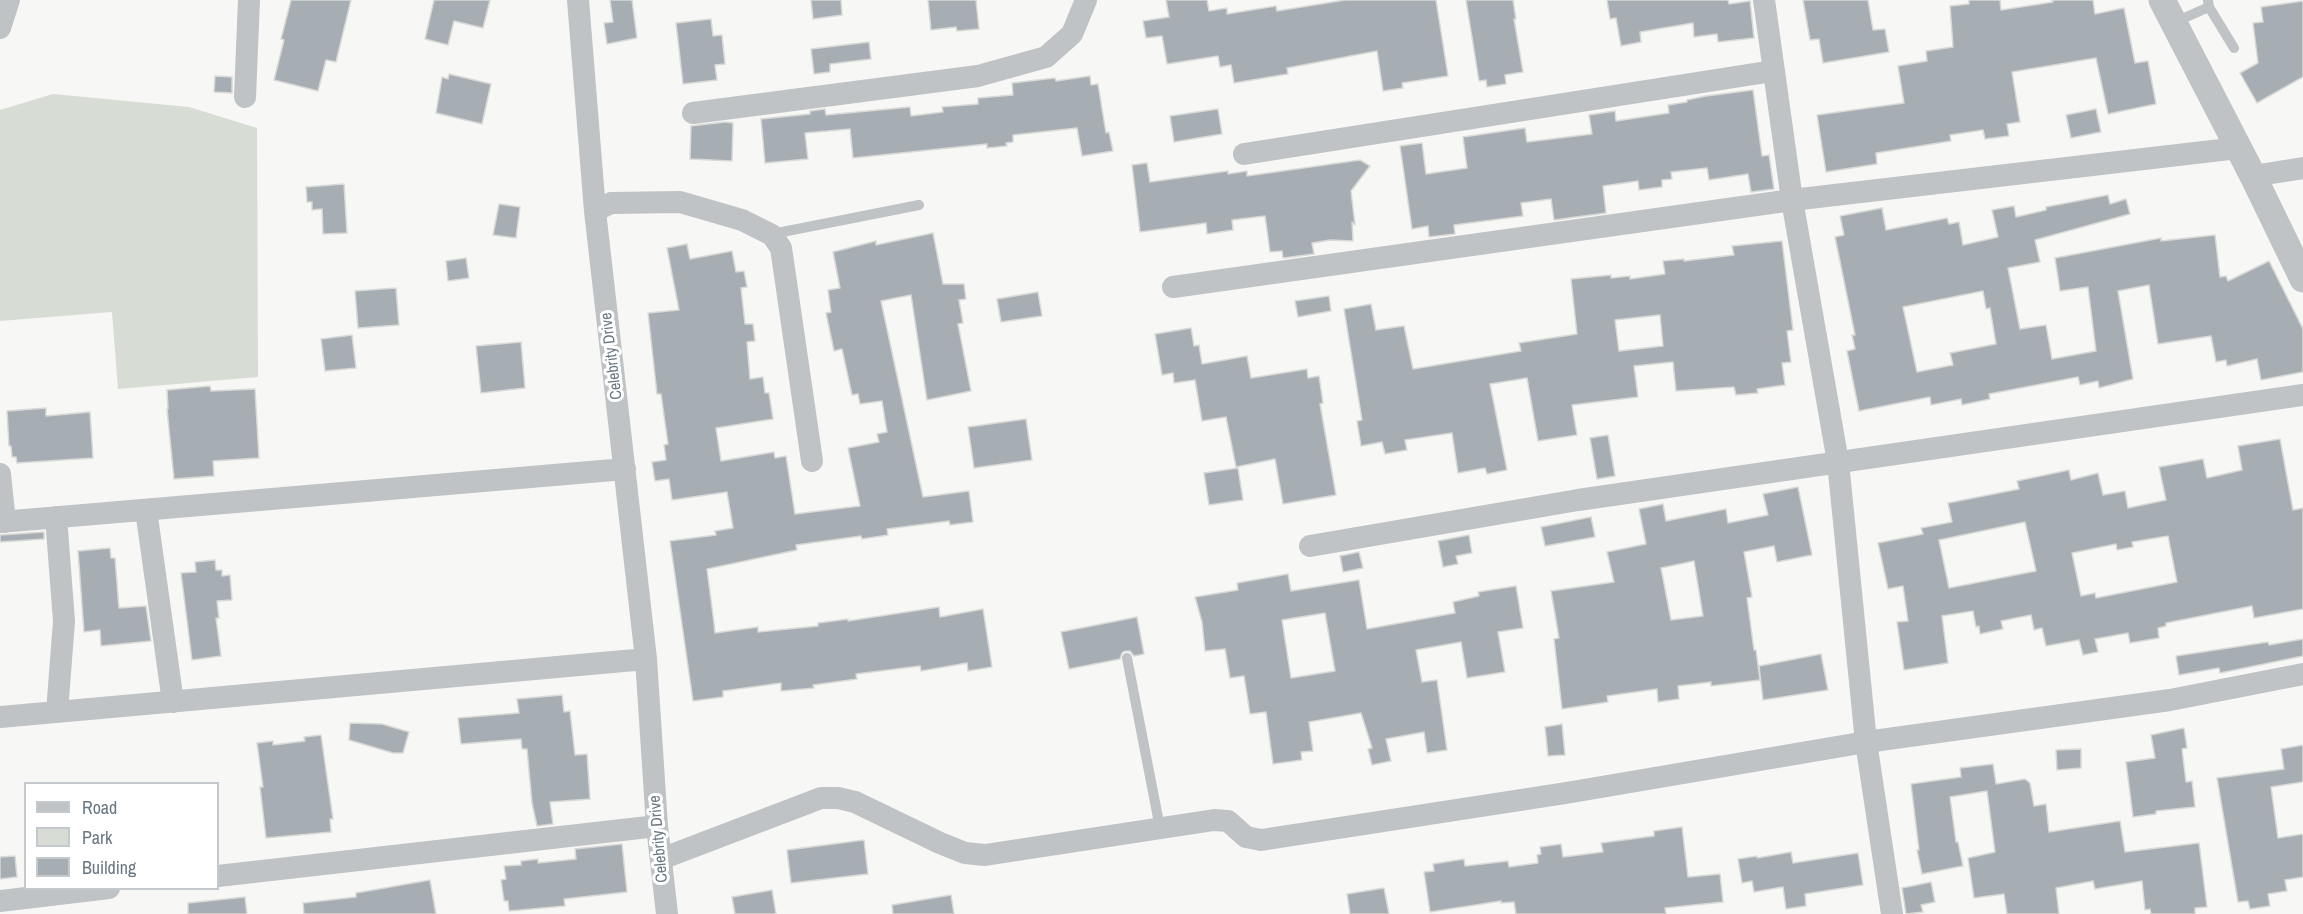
<!DOCTYPE html>
<style>
body{margin:0}
#map{position:relative;width:2303px;height:914px;overflow:hidden;background:#f7f7f5;font-family:"Archivo Narrow",sans-serif}
canvas{display:block}
.legend{position:absolute;left:24px;top:782px;width:195px;height:108px;box-sizing:border-box;background:#fff;border:2px solid #c3c9cd;margin:0;padding:8px 10px;list-style:none;font-size:18px;color:#6a7782}
.legend li{display:flex;align-items:center;gap:12px;height:30px}
.legend b{width:30px;border:2px solid #c3c9cd}
</style>
<div id="map">
<canvas width="2303" height="914"></canvas>
<ul class="legend">
<li><b style="height:8px;background:#bfc3c6"></b>Road</li>
<li><b style="height:16px;background:#d7dcd4"></b>Park</li>
<li><b style="height:16px;background:#a7aeb3"></b>Building</li>
</ul>
</div>
<script>
const ctx = document.querySelector('canvas').getContext('2d');
ctx.lineJoin = 'round';
function paint(path, color) { ctx.fillStyle = color; ctx.fill(path, 'evenodd'); }
const shape = rows => new Path2D(rows.map(r => 'M' + r).join(''));
function strokePath(path, color, width, dash) { ctx.strokeStyle = color; ctx.lineWidth = width; ctx.lineCap = dash ? 'butt' : 'round'; ctx.setLineDash(dash || []); ctx.stroke(path); }
function drawText(font, color, halo, rows, align = 'center') {
  ctx.font = font + ' "Archivo Narrow",sans-serif'; ctx.lineWidth = 6; ctx.setLineDash([]); ctx.textBaseline = 'middle'; ctx.strokeStyle = halo; ctx.fillStyle = color; for (const [text, x, y, turn = 0] of rows) {
    ctx.save(); ctx.translate(x, y); ctx.rotate((+turn || 0) * Math.PI / 180); ctx.textAlign = isNaN(turn) ? turn : align; if (halo) ctx.strokeText(text, 0, 0); ctx.fillText(text, 0, 0); ctx.restore();
  }
}
paint(shape([
 [53,94,189,107,257,128,258,377,118,389,112,312,0,321,0,110]
]), '#d7dcd4');
const building = shape([
 [291,0,351,0,336,62,326,60,318,91,274,80,284,40,281,39,291,0],
 [434,0,490,0,483,28,454,21,448,45,425,39,434,0],
 [610,0,632,0,637,38,607,44,604,23,613,22,610,0],
 [811,0,841,0,842,15,813,19,811,0],
 [928,0,976,0,979,29,957,31,956,27,931,30,928,0],
 [1166,0,1207,0,1209,11,1227,8,1227,14,1276,6,1277,11,1345,0,1436,0,1448,76,1402,83,1403,88,1383,91,1377,51,1287,68,1288,74,1234,83,1231,65,1220,67,1218,56,1167,64,1162,36,1146,38,1143,21,1169,17,1166,0],
 [1466,0,1513,0,1516,19,1514,19,1523,72,1505,75,1506,84,1487,87,1486,80,1479,81,1466,0],
 [1607,0,1728,0,1729,4,1750,1,1754,38,1718,42,1717,34,1694,37,1693,23,1640,32,1641,42,1621,46,1616,18,1610,19,1607,0],
 [1803,0,1868,0,1873,30,1885,29,1889,52,1823,63,1819,39,1810,40,1803,0],
 [1969,0,2000,0,2001,10,2053,2,2052,0,2093,0,2095,14,2124,8,2135,63,2148,61,2156,104,2108,114,2096,58,2012,72,2020,122,2007,124,2009,136,1985,139,1983,130,1950,135,1951,141,1876,153,1877,164,1826,172,1817,115,1904,103,1898,66,1927,61,1926,51,1953,47,1950,6,1969,4,1969,0],
 [2303,1,2303,77,2257,103,2240,73,2258,63,2253,23,2263,22,2261,7,2303,1],
 [711,19,713,36,722,35,725,64,715,65,717,80,683,84,676,23,711,19],
 [869,42,871,59,830,64,830,72,814,74,811,49,869,42],
 [449,74,491,84,482,124,436,113,442,77,448,79,449,74],
 [215,76,232,77,232,93,214,92,215,76],
 [1090,76,1091,85,1098,84,1106,133,1109,132,1113,151,1082,156,1077,128,1013,135,1013,142,1006,143,1007,146,987,148,987,144,853,158,850,129,805,133,808,159,765,163,761,119,810,114,810,111,825,109,826,115,910,107,911,116,943,112,942,107,978,104,978,98,1013,95,1012,83,1055,78,1056,81,1090,76],
 [1753,90,1762,156,1769,155,1774,189,1751,192,1748,174,1709,180,1707,168,1671,172,1672,179,1662,180,1662,187,1639,190,1638,181,1603,186,1606,213,1554,220,1551,199,1521,203,1523,216,1454,225,1455,234,1429,237,1428,226,1412,229,1400,146,1422,143,1426,174,1467,168,1463,137,1525,128,1527,142,1592,134,1589,115,1615,111,1616,121,1669,113,1668,105,1687,102,1687,100,1706,96,1753,90],
 [1218,109,1222,134,1174,142,1170,116,1218,109],
 [2096,109,2101,132,2071,138,2066,115,2096,109],
 [725,122,733,123,732,161,690,159,691,126,725,122],
 [1360,160,1370,166,1351,191,1355,225,1352,222,1353,241,1330,240,1312,243,1314,254,1283,258,1282,251,1270,252,1265,216,1232,220,1233,230,1207,234,1206,223,1140,232,1132,165,1147,163,1150,182,1228,171,1228,174,1247,171,1247,176,1360,160],
 [344,184,347,233,323,234,322,209,312,210,312,202,307,202,306,187,344,184],
 [2108,195,2110,204,2126,199,2130,214,2035,240,2040,262,2008,268,2020,329,2046,325,2052,359,2096,351,2088,287,2060,291,2055,258,2161,238,2161,241,2215,235,2220,277,2226,276,2228,281,2269,261,2303,329,2303,372,2261,380,2257,359,2227,366,2226,360,2216,362,2211,336,2158,344,2149,285,2118,291,2133,379,2099,388,2098,381,2080,385,2078,377,1989,394,1990,399,1962,405,1961,399,1931,405,1930,397,1859,411,1847,351,1855,349,1852,335,1855,335,1835,237,1844,235,1840,216,1882,208,1886,230,1947,218,1949,224,1959,222,1963,245,1998,237,1992,210,2014,206,2016,217,2046,210,2046,207,2108,195],
 [1983,291,1986,309,1990,308,1996,344,1950,353,1953,365,1917,372,1903,307,1983,291],
 [499,204,520,207,516,238,493,235,499,204],
 [933,233,943,284,964,284,966,299,959,300,963,323,958,324,971,391,927,400,911,295,881,301,923,497,969,491,973,522,950,525,949,521,887,529,888,535,862,539,861,536,796,545,797,550,707,569,714,623,715,633,758,627,758,632,818,626,818,623,848,619,848,621,939,607,940,617,983,609,992,667,968,671,967,663,921,671,920,666,856,674,857,679,813,685,814,688,781,691,781,683,723,691,723,697,693,701,670,541,716,535,715,531,733,528,727,492,672,500,669,479,655,481,652,462,666,460,664,445,668,444,661,394,657,394,648,313,679,310,667,248,687,244,690,259,732,251,736,272,744,271,747,287,741,288,745,324,753,324,755,341,747,342,750,379,763,377,765,393,769,393,773,419,716,428,721,461,774,452,775,458,786,456,795,514,860,506,848,448,879,442,877,434,887,432,882,401,860,404,858,394,852,395,842,349,834,351,826,313,831,312,828,290,840,288,833,252,876,241,876,245,933,233],
 [1782,241,1793,330,1787,331,1791,362,1782,363,1785,385,1757,389,1758,393,1736,395,1734,387,1676,391,1673,362,1634,366,1638,397,1572,405,1577,435,1538,441,1527,378,1490,384,1507,470,1487,474,1485,468,1458,473,1452,433,1405,440,1407,450,1385,454,1382,442,1361,446,1357,421,1362,420,1344,309,1371,304,1376,330,1404,326,1413,369,1521,351,1519,343,1577,334,1571,279,1611,275,1611,278,1630,276,1630,279,1665,274,1663,261,1684,259,1684,261,1734,255,1732,246,1782,241],
 [1660,315,1663,346,1619,351,1615,320,1660,315],
 [466,258,469,278,448,281,446,261,466,258],
 [396,288,399,325,358,328,355,291,396,288],
 [1038,292,1042,316,1001,322,997,299,1038,292],
 [1329,296,1331,311,1298,317,1295,301,1329,296],
 [1191,328,1194,346,1199,345,1202,364,1247,356,1251,378,1307,369,1308,378,1319,376,1323,403,1320,404,1336,495,1283,504,1275,459,1236,467,1226,417,1202,421,1195,380,1174,383,1173,373,1162,375,1155,334,1191,328],
 [352,335,356,368,325,371,321,339,352,335],
 [521,342,525,388,481,393,476,346,521,342],
 [210,386,211,391,255,389,259,458,213,461,214,476,174,479,167,409,168,409,167,390,210,386],
 [46,408,46,416,90,412,93,458,17,463,16,457,12,457,11,446,9,446,7,411,46,408],
 [1026,419,1032,460,974,468,968,427,1026,419],
 [1608,435,1615,476,1597,479,1590,438,1608,435],
 [2280,439,2293,510,2303,508,2303,609,2254,618,2252,606,2166,623,2166,626,2158,628,2159,638,2130,643,2128,633,2095,639,2098,652,2083,655,2079,640,2046,646,2042,628,2034,630,2031,615,2001,621,2003,629,1980,634,1979,626,1976,627,1973,611,1942,616,1948,663,1904,670,1897,622,1908,621,1903,586,1888,589,1878,543,1923,534,1921,528,1952,522,1948,503,2019,489,2017,481,2069,470,2071,480,2098,473,2103,495,2125,491,2128,508,2166,500,2159,467,2203,459,2207,478,2242,470,2238,446,2280,439],
 [2025,522,2036,571,1949,588,1939,540,2025,522],
 [2168,536,2177,582,2096,598,2095,593,2081,596,2072,553,2116,544,2117,550,2133,547,2132,542,2168,536],
 [1238,468,1243,500,1209,505,1204,473,1238,468],
 [1798,487,1812,555,1777,562,1774,546,1744,552,1752,597,1747,598,1754,650,1756,650,1760,680,1711,686,1711,682,1678,686,1679,699,1658,702,1657,689,1607,696,1608,702,1562,709,1554,639,1559,638,1551,591,1614,582,1607,552,1646,544,1639,509,1663,504,1666,521,1726,509,1728,523,1768,515,1763,494,1798,487],
 [1694,561,1703,616,1671,620,1661,568,1694,561],
 [1591,517,1595,537,1545,546,1541,527,1591,517],
 [44,532,44,539,0,542,0,535,44,532],
 [1469,535,1472,553,1456,556,1458,564,1443,567,1438,541,1469,535],
 [110,548,111,558,115,558,119,608,146,606,151,641,101,646,100,630,84,632,78,551,110,548],
 [1359,552,1363,568,1343,572,1340,556,1359,552],
 [215,560,216,570,222,570,222,576,230,575,232,600,217,601,219,618,216,618,221,656,192,660,181,573,196,572,195,562,215,560],
 [1288,574,1291,591,1359,580,1367,629,1455,613,1453,602,1479,596,1478,592,1516,586,1523,628,1498,632,1505,672,1467,678,1461,642,1416,650,1422,682,1437,680,1447,750,1427,753,1424,732,1386,739,1391,761,1372,765,1368,749,1372,748,1361,713,1309,722,1313,751,1301,752,1302,760,1273,764,1266,712,1250,714,1244,676,1230,678,1225,649,1205,651,1202,622,1195,597,1238,590,1237,583,1288,574],
 [1325,613,1335,671,1291,678,1282,620,1325,613],
 [1137,617,1144,654,1134,656,1130,651,1125,651,1122,653,1120,659,1069,669,1061,632,1137,617],
 [2303,639,2303,656,2220,673,2219,668,2179,675,2176,656,2268,642,2269,645,2303,639],
 [1821,654,1828,690,1763,700,1759,666,1821,654],
 [562,695,564,712,570,711,575,755,587,754,590,799,550,802,553,824,537,826,532,803,527,749,522,749,521,739,461,744,458,718,519,713,517,699,562,695],
 [350,723,382,724,409,732,403,753,393,753,349,740,350,723],
 [1562,724,1565,755,1548,756,1545,727,1562,724],
 [2184,728,2187,748,2182,749,2186,782,2192,781,2195,807,2156,811,2156,814,2133,817,2126,762,2155,758,2151,735,2184,728],
 [321,735,333,819,330,819,331,832,266,838,260,787,263,787,257,743,273,741,273,745,305,741,304,737,321,735],
 [2303,745,2303,782,2271,787,2278,838,2303,834,2303,877,2285,880,2287,891,2268,894,2270,906,2250,909,2248,901,2238,902,2217,778,2284,769,2281,749,2303,745],
 [2081,749,2081,768,2057,770,2056,750,2081,749],
 [1993,764,1996,784,2025,779,2030,783,2034,806,2046,804,2049,832,2120,821,2125,852,2199,843,2207,907,2195,908,2195,914,2151,914,2150,909,2145,910,2142,881,2095,889,2093,881,2056,888,2059,914,2007,914,2004,894,1974,898,1968,858,1995,852,1987,791,1950,797,1956,842,1958,842,1963,866,1922,874,1917,850,1919,850,1911,784,1961,777,1960,768,1993,764],
 [1682,827,1688,877,1720,874,1723,902,1665,908,1666,914,1516,914,1514,902,1501,903,1501,901,1430,912,1424,872,1434,871,1433,864,1464,859,1465,866,1508,861,1509,867,1538,863,1537,855,1541,854,1540,847,1561,844,1563,857,1603,852,1601,843,1654,836,1654,831,1682,827],
 [864,840,868,874,791,883,787,850,864,840],
 [622,844,627,892,564,899,565,906,509,911,508,901,504,901,501,880,506,879,504,866,521,865,521,861,538,859,538,863,576,859,575,849,622,844],
 [1791,852,1793,863,1858,853,1863,885,1805,894,1806,906,1786,909,1783,887,1754,892,1752,881,1742,883,1738,859,1757,856,1757,858,1791,852],
 [15,856,17,877,0,879,0,857,15,856],
 [430,880,436,914,304,914,303,903,356,897,356,893,430,880],
 [1931,882,1935,902,1921,905,1923,912,1906,914,1902,888,1931,882],
 [1384,888,1389,914,1350,914,1347,894,1384,888],
 [772,890,776,914,735,914,732,897,772,890],
 [951,895,954,914,893,914,892,905,951,895],
 [245,897,247,914,188,914,188,903,245,897]
]);
paint(building, '#a7aeb3');
strokePath(building, '#d9d9d7', 1.5);
strokePath(shape([
 [2208,0,2209,7,2234,48],
 [2175,22,2209,7],
 [772,234,919,205],
 [1127,658,1160,828]
]), '#bfc3c6', 10);
strokePath(shape([
 [578,0,595,211],
 [1764,0,1792,200,1838,462,1866,742,1892,914],
 [0,28,9,0],
 [245,97,249,0],
 [693,113,978,76,1046,57,1072,34,1086,0],
 [1244,154,1773,71],
 [2253,176,2303,168],
 [1173,287,1792,200,2238,148],
 [0,474,5,522],
 [146,510,173,702],
 [56,517,64,621,57,712],
 [0,522,625,469],
 [1310,546,1578,500,2303,395],
 [0,717,646,659],
 [661,859,821,798,838,798,855,802,940,843,965,853,985,855,1214,820,1228,821,1246,837,1261,840,1566,793,1866,742,2170,700,2303,674],
 [218,876,657,826],
 [0,901,109,888],
 [667,914,657,826,646,659,595,211,611,203,680,202,742,220,772,235,781,248,812,461]
]), '#bfc3c6', 22);
strokePath(shape([
 [2162,0,2253,176,2303,279]
]), '#bfc3c6', 27);
drawText('16px', '#6a7782', '#fff', [
 ["Celebrity Drive",612,356,-97],
 ["Celebrity Drive",659,839,-95]
]);
</script>
